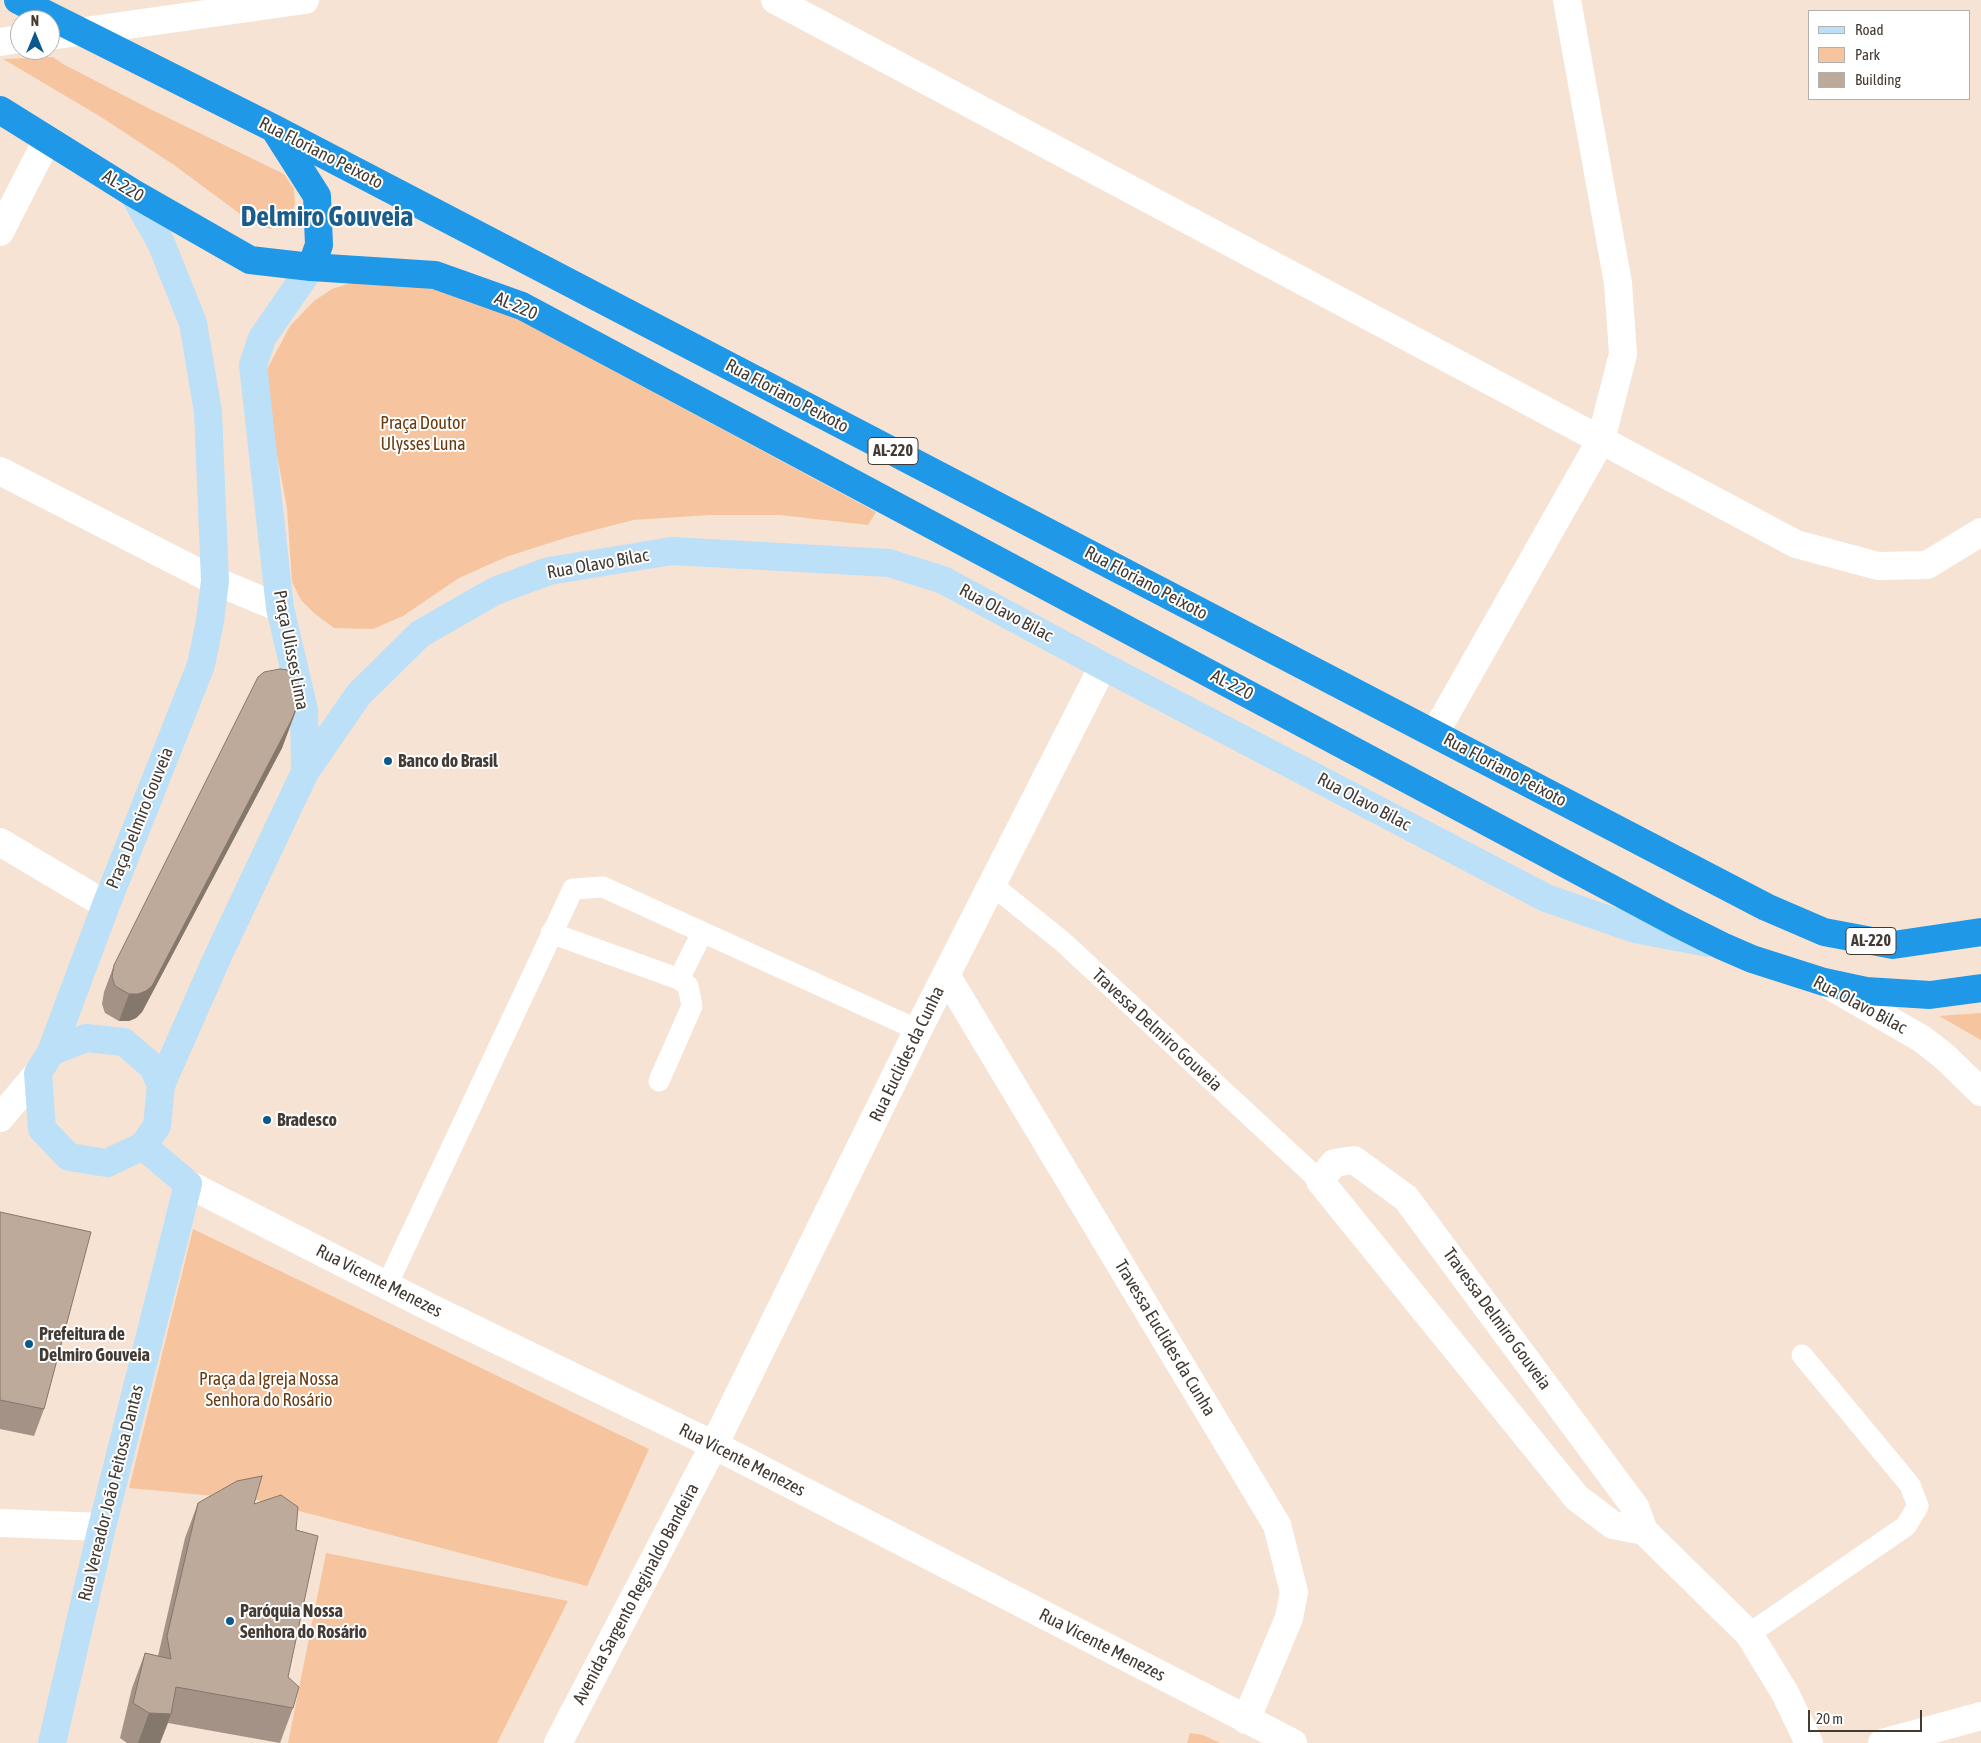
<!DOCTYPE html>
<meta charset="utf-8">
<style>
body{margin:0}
#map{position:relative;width:1981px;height:1743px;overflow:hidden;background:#f7e3d3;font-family:"Asap Condensed",sans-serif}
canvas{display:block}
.legend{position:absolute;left:1808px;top:10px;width:162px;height:90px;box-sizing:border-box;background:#fff;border:1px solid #b3b0ad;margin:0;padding:6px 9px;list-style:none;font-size:15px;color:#423a33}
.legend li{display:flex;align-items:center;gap:10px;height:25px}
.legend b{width:25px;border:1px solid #b3b0ad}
.north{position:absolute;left:10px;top:10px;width:50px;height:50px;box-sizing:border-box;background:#fff;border:1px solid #b3b0ad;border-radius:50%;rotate:0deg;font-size:14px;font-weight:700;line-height:20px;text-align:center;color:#423a33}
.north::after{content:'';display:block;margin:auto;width:18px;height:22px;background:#0c5a8d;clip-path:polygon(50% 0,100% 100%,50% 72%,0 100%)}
.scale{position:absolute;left:1808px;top:1710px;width:114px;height:22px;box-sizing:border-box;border:2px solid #423a33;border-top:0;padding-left:6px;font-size:15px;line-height:18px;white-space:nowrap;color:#423a33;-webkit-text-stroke:4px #fff;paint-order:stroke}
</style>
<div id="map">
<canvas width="1981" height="1743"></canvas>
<ul class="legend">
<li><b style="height:6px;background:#bce0f8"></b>Road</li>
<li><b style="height:14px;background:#f6c59f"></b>Park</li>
<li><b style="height:14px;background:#bdaa9b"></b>Building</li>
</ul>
<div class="north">N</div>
<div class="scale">20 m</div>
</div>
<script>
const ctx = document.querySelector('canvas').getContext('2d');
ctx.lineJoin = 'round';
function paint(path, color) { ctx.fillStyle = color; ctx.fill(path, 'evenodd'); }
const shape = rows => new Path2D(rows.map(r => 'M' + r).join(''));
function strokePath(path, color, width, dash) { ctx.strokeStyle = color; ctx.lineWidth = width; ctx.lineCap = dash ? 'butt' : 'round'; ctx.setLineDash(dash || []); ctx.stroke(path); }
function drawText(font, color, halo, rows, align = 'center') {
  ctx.font = font + ' "Asap Condensed",sans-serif'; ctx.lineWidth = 4; ctx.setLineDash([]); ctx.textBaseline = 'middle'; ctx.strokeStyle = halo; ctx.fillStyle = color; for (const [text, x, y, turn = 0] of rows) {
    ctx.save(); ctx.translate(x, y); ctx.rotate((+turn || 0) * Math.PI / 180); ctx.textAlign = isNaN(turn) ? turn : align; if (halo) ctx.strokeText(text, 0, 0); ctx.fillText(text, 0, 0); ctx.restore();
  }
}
paint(shape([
 [53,57,63,64,150,109,284,174,294,189,295,203,293,212,284,220,271,229,255,225,174,165,101,117,3,59],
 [389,279,480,299,876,512,868,525,780,515,710,515,633,520,568,537,506,557,459,578,403,616,373,629,334,628,314,613,301,600,292,582,287,508,266,397,265,373,290,326,314,301,332,289,354,282],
 [1981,1013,1981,1040,1939,1016],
 [193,1229,649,1449,587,1586,257,1500,129,1488],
 [326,1553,568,1601,497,1743,288,1743],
 [1190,1733,1203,1735,1220,1743,1187,1743]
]), '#f6c59f');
strokePath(shape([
 [991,884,1063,942,1320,1181],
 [551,933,679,979,702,933],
 [659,1081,692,1006,688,986,679,979],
 [387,1285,573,889,603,887,918,1030],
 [1749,1634,1906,1526,1918,1506,1910,1485,1802,1355]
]), '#fff', 21);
strokePath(shape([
 [775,0,1796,544,1878,566,1927,565,1981,532],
 [50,36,305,0],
 [0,42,20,39],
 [0,232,47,140],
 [0,471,215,581,280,608],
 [1435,733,1601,440,1623,354,1618,283,1567,0],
 [0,842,106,905],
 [946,975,1277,1525,1294,1592,1289,1618,1246,1720],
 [1832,987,1922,1039,1945,1057,1981,1092],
 [0,1118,38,1073],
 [188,1184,433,1309,714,1445,1293,1743],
 [0,1523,102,1527],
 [1644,1531,1613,1525,1577,1498,1320,1181,1334,1163,1354,1160,1406,1198,1635,1507,1644,1531,1749,1634,1785,1693,1809,1743],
 [558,1743,714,1445,918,1030,1103,666],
 [1882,1743,1981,1716]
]), '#fff', 28);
strokePath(shape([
 [305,772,359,694,420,634,495,591,549,571,672,551,889,563,943,580,1103,666,1546,898,1635,929,1708,943],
 [86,1038,124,1042,153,1067,161,1085,157,1126,143,1146,107,1163,69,1157,42,1129,38,1073,51,1052,86,1038],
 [51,1052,106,905,201,665,210,621,215,581,208,412,193,323,161,243,133,193],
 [161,1085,217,958,305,772,304,710,280,608,253,365,262,338,311,267],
 [52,1743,102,1527,188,1184,143,1146]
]), '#bce0f8', 28);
strokePath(shape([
 [18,0,273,128,1766,907,1824,932,1893,945,1981,932],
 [0,110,133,193,250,260,311,267,435,275,522,306,1676,923,1722,946,1752,959,1824,982,1866,991,1930,995,1981,988],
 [275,130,317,196,319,245,311,267]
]), '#2098e8', 28);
paint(shape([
 [301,697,282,748,142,1012,136,1018,129,1021,119,1021,105,1013,102,1004,104,992,114,965],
 [0,1212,44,1409,34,1436,0,1429],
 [198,1503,254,1504,296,1530,288,1677,293,1708,280,1743,168,1723,160,1743,127,1743,120,1738,132,1688,145,1653,158,1656,185,1538]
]), '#a39285');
paint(shape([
 [301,697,282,748,142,1012,136,1018,129,1021,119,1021,129,994],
 [149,1713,171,1714,160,1743,138,1743]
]), '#84776c');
const building = shape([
 [280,669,288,670,298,682,301,689,301,697,291,721,152,986,146,991,138,994,129,994,115,986,112,977,114,965,258,677,264,672,280,669],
 [0,1212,91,1232,44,1409,0,1400,0,1212],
 [262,1476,254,1504,281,1495,298,1507,296,1530,318,1536,288,1677,299,1687,293,1708,176,1687,171,1714,149,1713,133,1703,145,1653,171,1659,167,1636,198,1503,237,1481,262,1476]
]);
paint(building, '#bdaa9b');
strokePath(building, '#84776c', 1);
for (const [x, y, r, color] of [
 [388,761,5,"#0c5a8d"],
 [267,1120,5,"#0c5a8d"],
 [29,1344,5,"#0c5a8d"],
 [230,1621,5,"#0c5a8d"]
]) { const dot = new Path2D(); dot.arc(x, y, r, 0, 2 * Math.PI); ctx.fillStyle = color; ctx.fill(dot); strokePath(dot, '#fff', 2); }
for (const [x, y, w] of [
 [893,451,50],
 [1871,941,50]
]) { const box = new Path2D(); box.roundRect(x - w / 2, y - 13.5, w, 27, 4); ctx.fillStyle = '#fff'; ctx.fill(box); strokePath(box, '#423a33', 1); }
drawText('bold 16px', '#423a33', null, [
 ["AL-220",893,451],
 ["AL-220",1871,941]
]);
drawText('18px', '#423a33', '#fff', [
 ["Rua Floriano Peixoto",321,153,27],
 ["AL-220",123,186,31],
 ["AL-220",516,306,23],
 ["Rua Floriano Peixoto",787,396,28],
 ["Rua Olavo Bilac",598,564,-10],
 ["Rua Floriano Peixoto",1146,583,28],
 ["Rua Olavo Bilac",1006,613,28],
 ["Praça Ulisses Lima",291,650,79],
 ["AL-220",1232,685,28],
 ["Rua Floriano Peixoto",1505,770,28],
 ["Rua Olavo Bilac",1364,802,28],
 ["Praça Delmiro Gouveia",140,818,-68],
 ["Rua Olavo Bilac",1860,1005,28],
 ["Travessa Delmiro Gouveia",1157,1030,43],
 ["Rua Euclides da Cunha",907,1054,-64],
 ["Rua Vicente Menezes",379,1281,27],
 ["Travessa Delmiro Gouveia",1497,1319,54],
 ["Travessa Euclides da Cunha",1165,1338,59],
 ["Rua Vicente Menezes",742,1460,27],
 ["Rua Vereador João Feitosa Dantas",111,1493,-76],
 ["Avenida Sargento Reginaldo Bandeira",636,1594,-62],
 ["Rua Vicente Menezes",1102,1645,27]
]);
drawText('18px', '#693b0e', '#fff', [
 ["Praça Doutor",423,423],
 ["Ulysses Luna",423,444],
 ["Praça da Igreja Nossa",269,1379],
 ["Senhora do Rosário",269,1400]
]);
drawText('bold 18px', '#423a33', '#fff', [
 ["Banco do Brasil",398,761],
 ["Bradesco",277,1120],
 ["Prefeitura de",39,1334],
 ["Delmiro Gouveia",39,1355],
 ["Paróquia Nossa",240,1611],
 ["Senhora do Rosário",240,1632]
], 'left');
drawText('bold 28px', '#1b5c8b', '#fff', [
 ["Delmiro Gouveia",327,217]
]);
</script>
